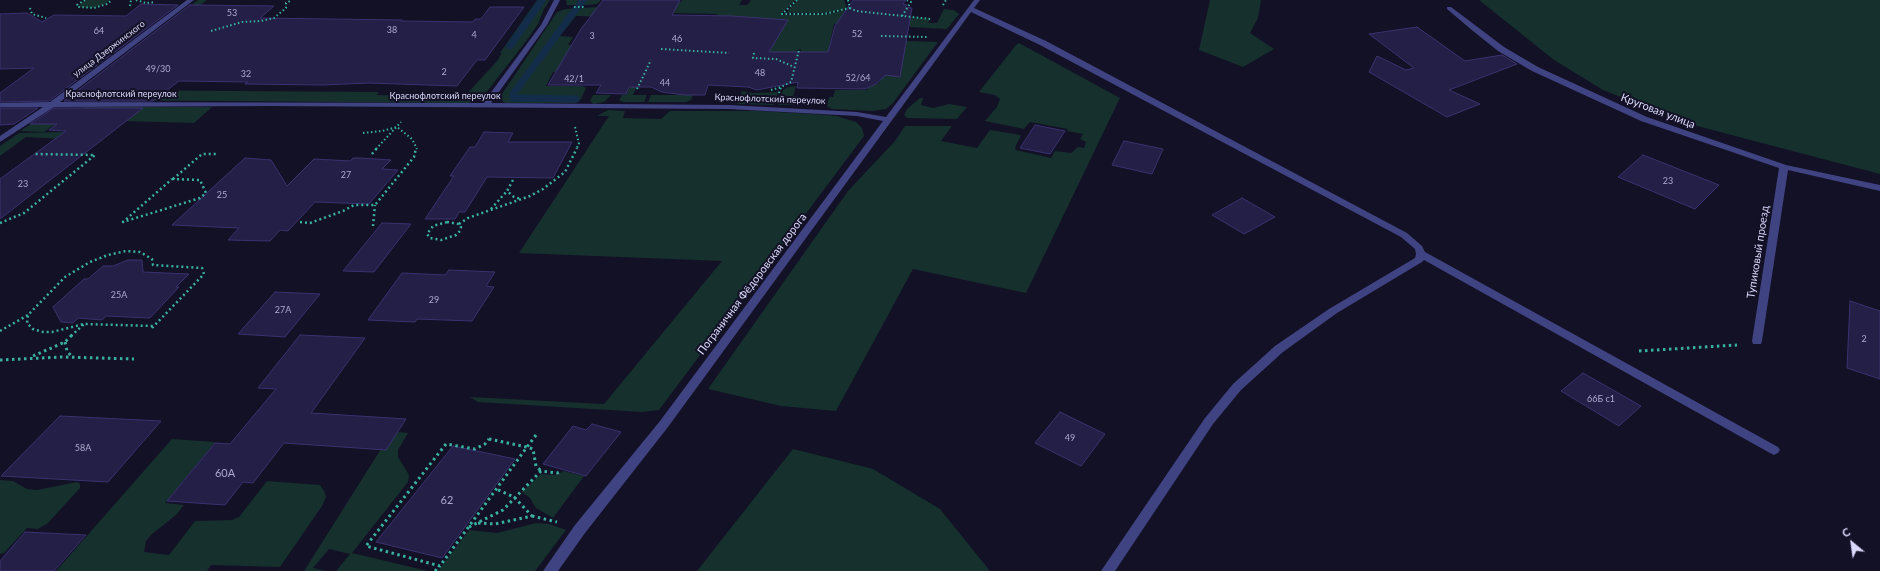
<!DOCTYPE html>
<meta charset="utf-8">
<style>
body{margin:0}
#map{position:relative;width:1880px;height:571px;overflow:hidden;background:#131126;font-family:Lato,sans-serif}
canvas{display:block}
.north{position:absolute;left:1832px;top:523px;width:40px;height:40px;-webkit-text-stroke:3px #131126;paint-order:stroke;rotate:331deg;font-size:11px;font-weight:700;line-height:16px;text-align:center;color:#dad9fc}
.north::after{content:'';display:block;margin:auto;width:14px;height:18px;background:#dad9fc;clip-path:polygon(50% 0,100% 100%,50% 72%,0 100%)}
</style>
<div id="map">
<canvas width="1880" height="571"></canvas>
<div class="north">С</div>
</div>
<script>
const ctx = document.querySelector('canvas').getContext('2d');
ctx.lineJoin = 'round';
function paint(path, color) { ctx.fillStyle = color; ctx.fill(path, 'evenodd'); }
const shape = rows => new Path2D(rows.map(r => 'M' + r).join(''));
function strokePath(path, color, width, dash) { ctx.strokeStyle = color; ctx.lineWidth = width; ctx.lineCap = dash ? 'butt' : 'round'; ctx.setLineDash(dash || []); ctx.stroke(path); }
function drawText(font, color, halo, rows, align = 'center') {
  ctx.font = font + ' Lato,sans-serif'; ctx.lineWidth = 4; ctx.setLineDash([]); ctx.textBaseline = 'middle'; ctx.strokeStyle = halo; ctx.fillStyle = color; for (const [text, x, y, turn = 0] of rows) {
    ctx.save(); ctx.translate(x, y); ctx.rotate((+turn || 0) * Math.PI / 180); ctx.textAlign = isNaN(turn) ? turn : align; if (halo) ctx.strokeText(text, 0, 0); ctx.fillText(text, 0, 0); ctx.restore();
  }
}
paint(shape([
 [87,0,110,0,105,4,93,8,79,7,82,2],
 [198,0,207,0,172,27,96,90,379,92,377,95,464,97,497,61,502,53,500,53,537,0,550,0,544,9,538,24,527,40,482,98,469,103,83,100,72,95],
 [566,0,601,0,597,4,586,5,567,5],
 [682,0,742,0,739,5,747,5,751,0,795,0,780,15,826,14,847,10,930,19,928,23,937,23,944,9,954,10,959,14,947,29,910,27,910,25,834,24,829,46,872,47,874,40,938,42,893,103,886,109,873,111,832,109,827,106,829,97,833,97,835,90,867,90,868,87,879,83,880,80,796,83,793,80,801,49,797,50,793,64,791,64,712,24,717,14,672,13,664,2,681,2],
 [798,0,844,0,847,8,843,10,824,13,786,13],
 [1210,0,1261,0,1258,18,1250,33,1274,49,1243,67,1199,50],
 [1479,0,1880,0,1880,174,1686,123,1603,90,1554,60],
 [598,7,638,8,636,12,655,12,652,18,671,18,668,24,700,24,697,32,661,33,652,54,600,54,594,64,605,64,601,72,553,72,546,86,582,86,586,88,581,99,576,103,505,103,502,101,502,94,557,12,566,9],
 [576,16,608,17,602,26,615,27,604,42,597,42,594,46,568,45,573,37,560,36],
 [1019,43,1120,98,1026,293,913,269,836,411,781,406,708,389,848,191,895,141,905,126,952,126,941,141,977,148,990,130,1021,135,1015,148,1016,150,1051,158,1055,151,1071,153,1078,147,1084,148,1086,142,1080,139,1083,134,1067,131,1068,129,1030,122,1024,129,985,121,997,107,1000,99,995,95,979,92,1016,45],
 [648,61,633,95,647,95,644,102,623,102,619,100,622,95,626,95,636,75],
 [796,86,793,96,798,96,794,105,778,105,783,90,788,87],
 [742,91,753,93,778,92,774,105,737,104],
 [593,95,611,95,604,102,594,104,590,101],
 [651,95,693,95,691,100,686,102,648,102],
 [920,98,923,98,921,105,933,108,949,104,967,107,957,119,907,118,904,115,907,109],
 [85,107,211,107,211,108,194,123,89,120,65,139,26,137,0,156,0,146,19,133,65,132,80,120,61,120,44,132,20,131,31,124,74,109],
 [608,110,625,111,623,118,661,119,670,111,759,111,813,114,837,116,856,122,862,128,864,136,659,410,642,412,478,402,470,397,604,404,722,261,519,253,609,116,597,116],
 [398,432,408,433,398,450,398,457,409,475,408,482,352,553,428,571,336,571,350,554,329,549,313,568,326,571,304,571,381,449],
 [172,439,215,442,165,503,184,505,176,515,152,534,146,541,144,552,169,555,195,521,232,520,239,517,267,481,320,485,324,491,326,497,322,506,280,567,211,565,207,571,56,571],
 [793,449,873,469,940,509,990,571,697,571],
 [563,471,584,476,553,518,536,508,530,498,522,492,541,474,557,475],
 [0,480,13,481,27,489,37,490,77,482,80,484,80,488,48,523,38,529,27,528,4,553,0,554],
 [536,523,549,524,566,530,535,571,438,571,469,530,497,533]
]), '#15302d');
strokePath(shape([
 [580,4,583,0],
 [549,45,576,9],
 [510,46,542,0],
 [548,47,513,94,513,98,576,99]
]), '#122c49', 7);
const building = shape([
 [603,0,680,0,672,15,732,16,788,20,769,52,828,52,835,26,853,0,906,0,903,4,907,5,905,7,912,8,900,77,886,75,876,84,865,89,797,88,798,82,757,90,748,87,708,85,705,95,684,95,662,92,651,87,629,87,626,94,596,93,601,85,548,85,581,29,603,0],
 [141,4,178,5,49,101,0,102,0,93,34,68,0,69,0,14,27,13,42,22,54,15,126,16,141,4],
 [190,5,274,6,260,18,402,20,401,21,473,22,475,19,481,19,490,7,524,7,485,60,477,60,457,86,369,83,323,85,245,84,248,82,179,81,153,101,64,101,190,5],
 [1417,27,1465,61,1502,55,1517,64,1449,90,1480,104,1447,117,1369,72,1377,56,1406,70,1414,68,1369,34,1417,27],
 [0,108,38,108,14,124,0,125,0,108],
 [54,108,143,108,0,219,0,179,66,131,49,130,57,124,30,124,54,108],
 [1035,125,1065,131,1050,154,1020,148,1035,125],
 [484,132,513,133,508,142,572,142,553,178,487,177,465,212,459,212,455,219,425,219,454,176,450,176,470,147,475,147,484,132],
 [1124,141,1163,149,1152,174,1112,165,1124,141],
 [1643,155,1719,185,1695,209,1618,177,1643,155],
 [245,158,271,160,287,186,314,159,350,161,353,158,360,158,391,160,382,169,398,170,369,204,315,202,288,231,280,230,270,241,228,240,239,228,172,225,245,158],
 [1242,198,1275,217,1244,234,1212,215,1242,198],
 [382,223,411,224,374,272,343,271,382,223],
 [128,260,142,260,143,272,189,274,176,287,179,287,150,318,106,316,102,320,78,318,73,323,61,322,53,307,84,279,88,279,103,266,113,266,128,260],
 [449,270,495,272,486,286,494,287,472,321,417,319,415,322,368,320,402,273,445,275,449,270],
 [275,292,320,294,285,337,238,334,275,292],
 [1850,301,1880,311,1880,379,1847,368,1850,301],
 [300,335,365,338,311,413,406,419,386,450,284,443,253,483,243,482,225,505,167,501,215,443,230,444,276,389,258,388,300,335],
 [1583,373,1641,406,1619,426,1561,391,1583,373],
 [1060,412,1105,434,1081,466,1035,443,1060,412],
 [60,416,161,421,108,482,1,476,60,416],
 [592,424,621,432,586,476,543,464,573,426,586,430,592,424],
 [453,446,515,459,442,558,376,542,453,446],
 [25,532,86,535,54,571,0,571,0,561,25,532]
]);
paint(building, '#231f46');
strokePath(building, '#3a3270', 1);
strokePath(shape([
 [85,0,77,5,78,7,94,8,107,4,112,0],
 [136,0,146,3,155,2],
 [797,0,782,14,824,14,850,8],
 [848,0,850,8,856,11,931,19],
 [943,5,946,0],
 [130,6,131,0],
 [574,7,584,7],
 [30,8,32,14,46,18],
 [902,16,911,2,907,0],
 [211,31,242,22,261,21,274,18,286,8,286,3,292,0],
 [881,36,927,37],
 [661,49,729,53],
 [754,53,753,58,776,59,794,67],
 [637,89,651,60],
 [771,90,781,87],
 [779,93,781,87,791,82,799,50],
 [575,127,579,144,576,149],
 [363,133,382,131,397,127,412,139,417,149],
 [376,149,401,122]
]), '#39b1a0', 2, [1.5, 2.5]);
strokePath(shape([
 [372,154,377,148],
 [172,179,200,180,206,193,200,198,123,222,172,179],
 [173,179,202,154,217,154],
 [513,180,507,191,514,197,521,199],
 [491,209,507,191],
 [300,222,310,223,343,211,354,205,375,205,414,157,416,148],
 [447,222,459,224,461,227,460,231,456,235,441,240,430,238,427,234,433,226,447,222],
 [0,223,24,213,95,155,35,154],
 [459,224,468,218,530,196,543,189,565,172,577,148],
 [373,226,375,205],
 [152,328,204,274,202,268,153,265,152,259,140,252,126,251,108,255,90,262,65,277,28,315,27,323,33,329,43,332,52,332,84,324,153,326],
 [0,331,28,315],
 [71,336,84,324]
]), '#39b1a0', 2.5, [2, 3]);
strokePath(shape([
 [65,342,67,351,72,357],
 [1639,351,1737,345],
 [33,356,65,342,72,335],
 [0,360,62,357,134,359],
 [536,435,527,447,533,449,536,466,541,471],
 [489,439,527,447,440,566,366,546,446,444,475,449,485,444,489,439],
 [532,516,557,522],
 [478,523,495,524,532,516,514,497,496,489],
 [469,527,503,510,541,471,557,473,562,471],
 [435,571,440,566]
]), '#39b1a0', 3, [2.5, 3.5]);
paint(shape([
 [187,0,194,0,60,102,483,103,541,25,554,0,560,0,547,25,491,103,729,105,857,112,886,117,974,0,980,0,974,8,1046,41,1407,233,1422,246,1425,252,1778,447,1780,450,1778,453,1774,455,1770,453,1424,260,1422,262,1337,313,1283,352,1241,390,1213,424,1115,571,1101,571,1205,418,1233,384,1275,346,1329,309,1415,258,1416,254,1415,249,1401,237,1040,45,971,12,668,427,585,533,558,571,543,571,575,525,660,421,883,121,857,116,729,109,269,106,54,107,0,142,0,136,43,107,0,107,0,103,50,102,187,0],
 [1447,7,1451,7,1504,47,1538,67,1647,117,1786,165,1880,185,1880,191,1788,170,1762,341,1761,344,1753,344,1752,341,1779,168,1641,121,1532,71,1498,51,1473,31,1447,9,1447,7]
]), '#404382');
drawText('9px', '#acaace', null, [
 ["53",232,13],
 ["38",392,30],
 ["64",99,31],
 ["52",857,34],
 ["4",474,35],
 ["3",592,36],
 ["46",677,39],
 ["49/30",158,69],
 ["2",444,72],
 ["48",760,73],
 ["32",246,74],
 ["52/64",858,78],
 ["42/1",574,79],
 ["44",665,83],
 ["27",346,175],
 ["23",1668,181],
 ["23",23,184],
 ["25",222,195],
 ["25А",119,295],
 ["29",434,300],
 ["27А",283,310],
 ["2",1864,339],
 ["66Б с1",1601,399],
 ["49",1070,438],
 ["58А",83,448]
]);
drawText('9px', '#dad9fc', '#131126', [
 ["улица Дзержинского",109,49,-37],
 ["Краснофлотский переулок",121,94],
 ["Краснофлотский переулок",445,96],
 ["Краснофлотский переулок",770,99,2]
]);
drawText('11px', '#dad9fc', '#131126', [
 ["Круговая улица",1658,111,21],
 ["Тупиковый проезд",1758,252,-81],
 ["Пограничная Фёдоровская дорога",752,284,-53]
]);
drawText('11px', '#acaace', null, [
 ["60А",225,473],
 ["62",447,500]
]);
</script>
